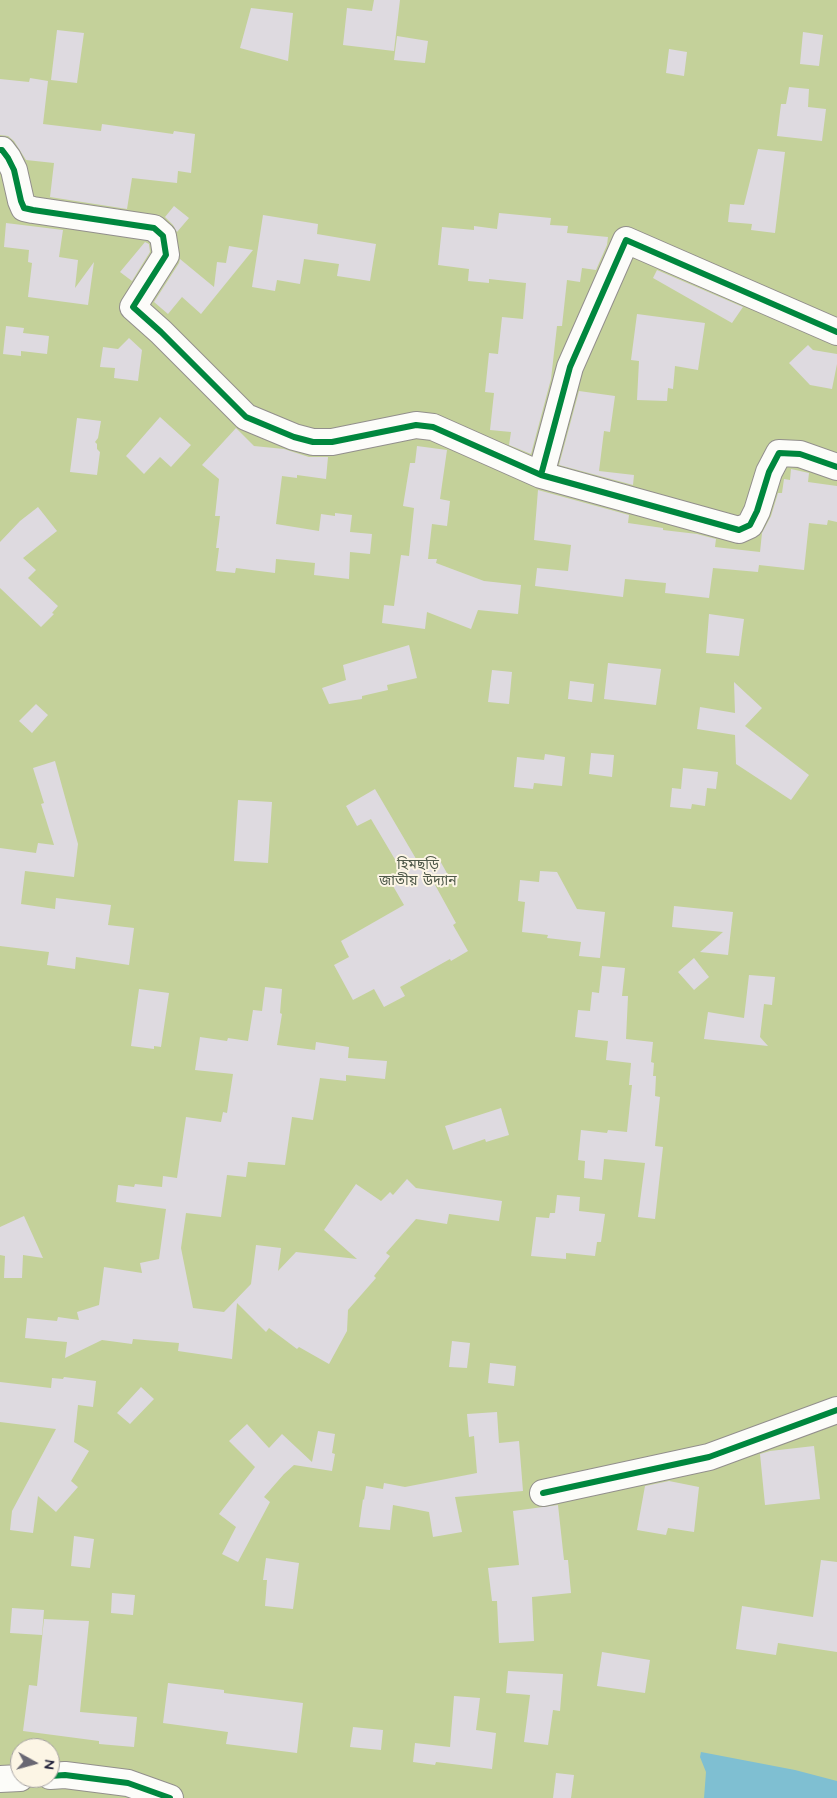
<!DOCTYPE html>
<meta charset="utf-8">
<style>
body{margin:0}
#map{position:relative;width:837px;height:1798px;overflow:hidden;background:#ede8da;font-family:"Architects Daughter",sans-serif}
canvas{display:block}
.north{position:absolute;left:10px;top:1738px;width:50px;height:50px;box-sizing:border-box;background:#fcf5e5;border:1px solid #a5a1a1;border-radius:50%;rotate:97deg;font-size:14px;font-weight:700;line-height:20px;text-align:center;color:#22223b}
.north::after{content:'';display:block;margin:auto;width:18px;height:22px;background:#696773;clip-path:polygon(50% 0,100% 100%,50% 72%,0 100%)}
</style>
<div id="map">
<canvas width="837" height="1798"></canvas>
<div class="north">N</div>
</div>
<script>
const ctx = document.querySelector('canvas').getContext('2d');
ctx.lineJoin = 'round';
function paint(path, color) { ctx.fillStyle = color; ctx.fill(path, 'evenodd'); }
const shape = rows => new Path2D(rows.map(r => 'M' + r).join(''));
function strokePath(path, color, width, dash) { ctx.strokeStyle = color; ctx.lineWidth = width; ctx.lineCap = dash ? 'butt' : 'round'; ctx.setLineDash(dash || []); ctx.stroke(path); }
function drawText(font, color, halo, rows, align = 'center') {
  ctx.font = font + ' "Architects Daughter","Noto Sans Bengali",sans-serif'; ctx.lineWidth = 4; ctx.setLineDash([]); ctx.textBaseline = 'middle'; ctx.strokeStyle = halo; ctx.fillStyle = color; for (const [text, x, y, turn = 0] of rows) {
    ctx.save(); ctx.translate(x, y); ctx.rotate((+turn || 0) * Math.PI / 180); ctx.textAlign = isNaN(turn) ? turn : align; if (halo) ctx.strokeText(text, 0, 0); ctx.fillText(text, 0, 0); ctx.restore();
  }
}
paint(shape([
 [0,0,837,0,837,1798,0,1798],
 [20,1748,50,1748,50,1778,20,1778]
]), '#c4d19a');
paint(shape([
 [701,1752,795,1770,837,1781,837,1798,704,1798,706,1772,700,1757]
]), '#7fbfd2');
paint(shape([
 [374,0,400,0,394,51,343,45,347,8,372,11],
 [251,8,293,13,288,61,240,48],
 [57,30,84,33,77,83,51,80],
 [803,32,823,35,819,66,800,64],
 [397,36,428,41,425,63,394,60],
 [669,49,687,52,684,76,666,73],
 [30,78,48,81,43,124,101,131,102,124,173,134,174,131,195,134,191,173,178,171,177,183,132,178,127,209,50,197,54,163,26,160,14,141,8,136,0,135,0,79,29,82],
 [789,87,809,89,808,107,826,109,822,141,777,136,781,104,786,104],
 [758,149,785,152,775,233,751,230,752,224,728,222,730,204,744,205],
 [174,206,189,218,177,232,173,225,165,217],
 [499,213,551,218,550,225,568,226,567,233,608,237,607,245,596,270,582,268,580,282,567,280,562,326,557,326,551,379,531,454,509,445,511,432,490,430,494,393,485,392,489,353,498,354,502,317,523,319,526,283,489,279,489,283,468,281,469,269,438,265,442,227,474,230,474,226,497,229],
 [263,215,318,224,317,234,376,244,370,281,337,276,339,264,304,259,300,284,277,280,275,291,252,287],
 [6,223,63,230,59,257,78,260,75,288,94,262,88,305,28,297,32,263,28,262,29,250,4,247],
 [145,242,149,244,150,252,132,281,120,272],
 [229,246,253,250,201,314,182,297,168,314,154,302,179,263,180,259,214,287,217,262,226,263],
 [657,270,743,307,732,323,653,278],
 [637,314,705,323,698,370,675,366,673,389,668,388,667,401,637,400,639,361,631,360],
 [6,326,24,328,23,333,49,336,47,354,21,351,21,356,3,354],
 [129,338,142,350,138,381,114,378,115,368,100,367,103,347,118,349],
 [808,345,813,350,837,354,837,364,832,389,810,385,789,363],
 [579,391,615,396,610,432,604,431,599,471,634,475,633,485,559,465],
 [160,417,191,445,171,467,160,457,144,474,126,456],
 [77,418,101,421,98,438,95,442,97,444,97,449,100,452,97,475,70,472],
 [236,428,254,446,284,449,309,457,328,457,326,479,297,475,297,478,282,476,276,524,319,531,321,514,335,516,335,513,352,515,350,532,372,534,370,554,350,552,349,579,314,575,315,563,276,559,275,573,236,568,235,573,216,571,219,548,216,548,220,516,215,516,219,479,202,465],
 [417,446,447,450,440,499,450,501,447,526,432,524,428,559,437,559,436,563,484,581,521,585,518,614,478,610,471,629,427,612,425,629,382,623,384,605,394,606,401,555,409,556,414,508,403,506,410,463,415,463],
 [791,469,809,473,808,482,837,486,837,522,828,520,827,525,809,523,804,570,759,565,758,572,713,568,709,598,665,593,666,583,625,579,623,597,535,586,537,568,568,571,571,545,534,540,538,490,629,515,628,523,663,528,663,530,697,534,716,539,715,547,760,552,762,533,771,516,778,493,782,493,784,479,790,480],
 [38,507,57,531,23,558,36,570,28,578,58,606,52,613,54,614,41,627,0,588,0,542,20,521],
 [709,614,744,619,739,656,706,653],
 [409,645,417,678,387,685,388,690,362,696,362,699,329,704,322,688,346,680,343,665],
 [608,663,661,669,656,705,604,699],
 [492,670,512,672,509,704,488,702],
 [570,681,594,684,592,702,568,699],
 [734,682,762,708,745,726,809,775,791,800,736,764,735,735,697,729,700,707,735,713],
 [36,704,48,715,32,733,19,721],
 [591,753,614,755,612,777,589,774],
 [545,754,565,757,562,786,534,783,533,789,514,787,517,757,544,760],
 [55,761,78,844,74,877,25,871,21,904,55,909,56,898,111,905,108,925,134,928,129,965,76,957,75,969,47,965,49,952,0,946,0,848,36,853,38,843,54,845,41,804,44,803,33,768],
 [683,768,718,772,716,789,707,788,705,806,692,804,691,809,670,807,672,788,681,789],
 [375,789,422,869,439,859,448,875,434,883,456,923,453,925,468,951,451,961,450,959,400,987,405,996,384,1007,374,989,353,1000,334,965,349,957,341,941,404,905,393,886,406,878,371,819,357,826,346,806],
 [238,800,272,802,268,863,234,861],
 [540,871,557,872,577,909,605,912,600,958,579,956,581,942,547,938,548,935,522,932,525,902,518,901,520,880,539,882],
 [674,906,733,912,728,955,700,952,723,932,672,927],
 [694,958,709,977,694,990,678,972],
 [602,966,625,968,622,996,628,996,626,1039,653,1042,651,1062,654,1063,653,1076,656,1076,655,1096,660,1097,655,1146,663,1147,655,1219,638,1217,645,1163,604,1159,602,1180,584,1178,585,1161,578,1160,581,1130,607,1133,608,1130,627,1132,632,1085,629,1085,631,1063,606,1060,608,1041,575,1037,578,1010,590,1011,592,992,599,993],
 [749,975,775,977,772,1005,764,1004,760,1037,768,1046,704,1039,708,1012,744,1018],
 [265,987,282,989,280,1013,282,1014,277,1045,315,1050,316,1042,349,1047,348,1058,387,1061,385,1079,346,1075,346,1081,320,1078,313,1120,292,1117,285,1165,248,1162,246,1177,227,1175,221,1217,186,1213,181,1248,193,1308,224,1312,251,1284,256,1245,281,1248,278,1271,296,1252,357,1259,324,1230,356,1184,381,1201,390,1192,393,1195,407,1179,416,1188,502,1201,499,1221,449,1214,447,1224,416,1219,386,1253,390,1256,374,1276,376,1278,348,1310,347,1331,329,1364,299,1347,297,1349,269,1328,266,1332,237,1303,232,1359,178,1351,179,1343,133,1339,132,1344,102,1340,65,1358,67,1342,25,1338,27,1318,57,1321,58,1317,79,1320,77,1312,99,1305,104,1267,142,1273,140,1263,159,1259,166,1209,116,1202,118,1185,134,1187,135,1184,162,1187,163,1176,177,1178,186,1117,221,1122,223,1112,227,1113,233,1074,195,1070,200,1037,227,1041,228,1038,248,1041,253,1010,262,1011],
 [139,989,169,993,161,1047,154,1046,154,1049,131,1046],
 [501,1108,509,1135,486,1142,485,1139,453,1150,445,1126],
 [557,1195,580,1197,579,1211,605,1214,601,1242,597,1242,595,1256,566,1253,566,1259,531,1256,536,1217,549,1218,550,1213,555,1213],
 [24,1216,43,1258,23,1255,22,1278,4,1278,5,1256,0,1255,0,1227],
 [452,1341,470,1343,467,1368,449,1367],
 [490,1363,516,1366,514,1386,488,1383],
 [64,1377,96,1381,93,1407,78,1405,74,1442,89,1451,71,1481,78,1487,56,1512,38,1496,33,1533,10,1530,12,1511,56,1429,0,1422,0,1382,51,1388,52,1378,63,1379],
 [141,1387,154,1399,130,1424,117,1413],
 [497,1412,499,1443,519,1441,523,1491,455,1497,462,1532,433,1537,429,1512,393,1505,390,1530,359,1527,363,1499,364,1500,366,1486,383,1489,384,1483,405,1487,477,1473,474,1436,469,1437,467,1414],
 [247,1424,269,1448,282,1434,312,1462,318,1431,335,1434,332,1453,335,1454,332,1471,294,1465,284,1474,264,1497,270,1502,238,1562,222,1554,236,1527,219,1514,255,1467,229,1441],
 [814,1446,820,1499,765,1505,760,1454,770,1451],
 [669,1481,699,1487,694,1532,668,1528,666,1535,637,1530,645,1486],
 [558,1505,564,1560,568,1560,571,1593,532,1597,534,1641,499,1643,497,1601,492,1601,488,1568,519,1565,513,1511],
 [74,1536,94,1539,90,1568,71,1566],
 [266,1558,299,1563,293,1609,265,1606,267,1580,263,1580],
 [821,1560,837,1562,837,1652,778,1643,776,1655,736,1649,742,1606,813,1617],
 [112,1593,135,1595,133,1615,111,1613],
 [12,1608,44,1610,42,1635,10,1633],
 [44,1619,89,1621,80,1712,137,1717,134,1747,99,1744,99,1741,23,1731,29,1685,37,1686],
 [602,1652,650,1660,645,1693,597,1686],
 [508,1671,563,1674,560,1711,553,1710,548,1745,524,1742,530,1695,506,1693],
 [168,1683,224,1690,224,1693,303,1703,297,1753,226,1744,228,1732,163,1723],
 [454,1696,480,1698,476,1730,496,1733,492,1769,436,1762,435,1765,413,1762,415,1743,450,1747],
 [353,1727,383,1730,381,1750,350,1747],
 [556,1773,574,1775,571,1798,553,1798]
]), '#dedae0');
const street = shape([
 [0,150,2,150,8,158,14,170,21,201,24,208,33,210,154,228,163,236,166,255,133,307,161,332,246,417,294,437,313,442,332,442,416,425,433,427,541,475,739,530,750,525,757,511,769,472,779,453,800,454,837,467],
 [541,475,570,367,626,240,837,332],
 [543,1493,709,1457,837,1410],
 [50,1776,65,1775,128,1783,170,1798],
 [0,1779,20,1778]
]);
strokePath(street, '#928f8c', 28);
strokePath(street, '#fcfcf9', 26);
strokePath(shape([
 [0,150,2,150,8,158,14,170,21,201,24,208,33,210,154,228,163,236,166,255,133,307,161,332,246,417,294,437,313,442,332,442,416,425,433,427,541,475,739,530,750,525,757,511,769,472,779,453,800,454,837,467],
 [541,475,570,367,626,240,837,332],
 [543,1493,709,1457,837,1410],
 [50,1776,65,1775,128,1783,170,1798]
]), '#00873e', 6);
drawText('14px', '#4f594a', '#fcf5e5', [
 ["হিমছড়ি",418,866],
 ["জাতীয় উদ্যান",418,882]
]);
</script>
